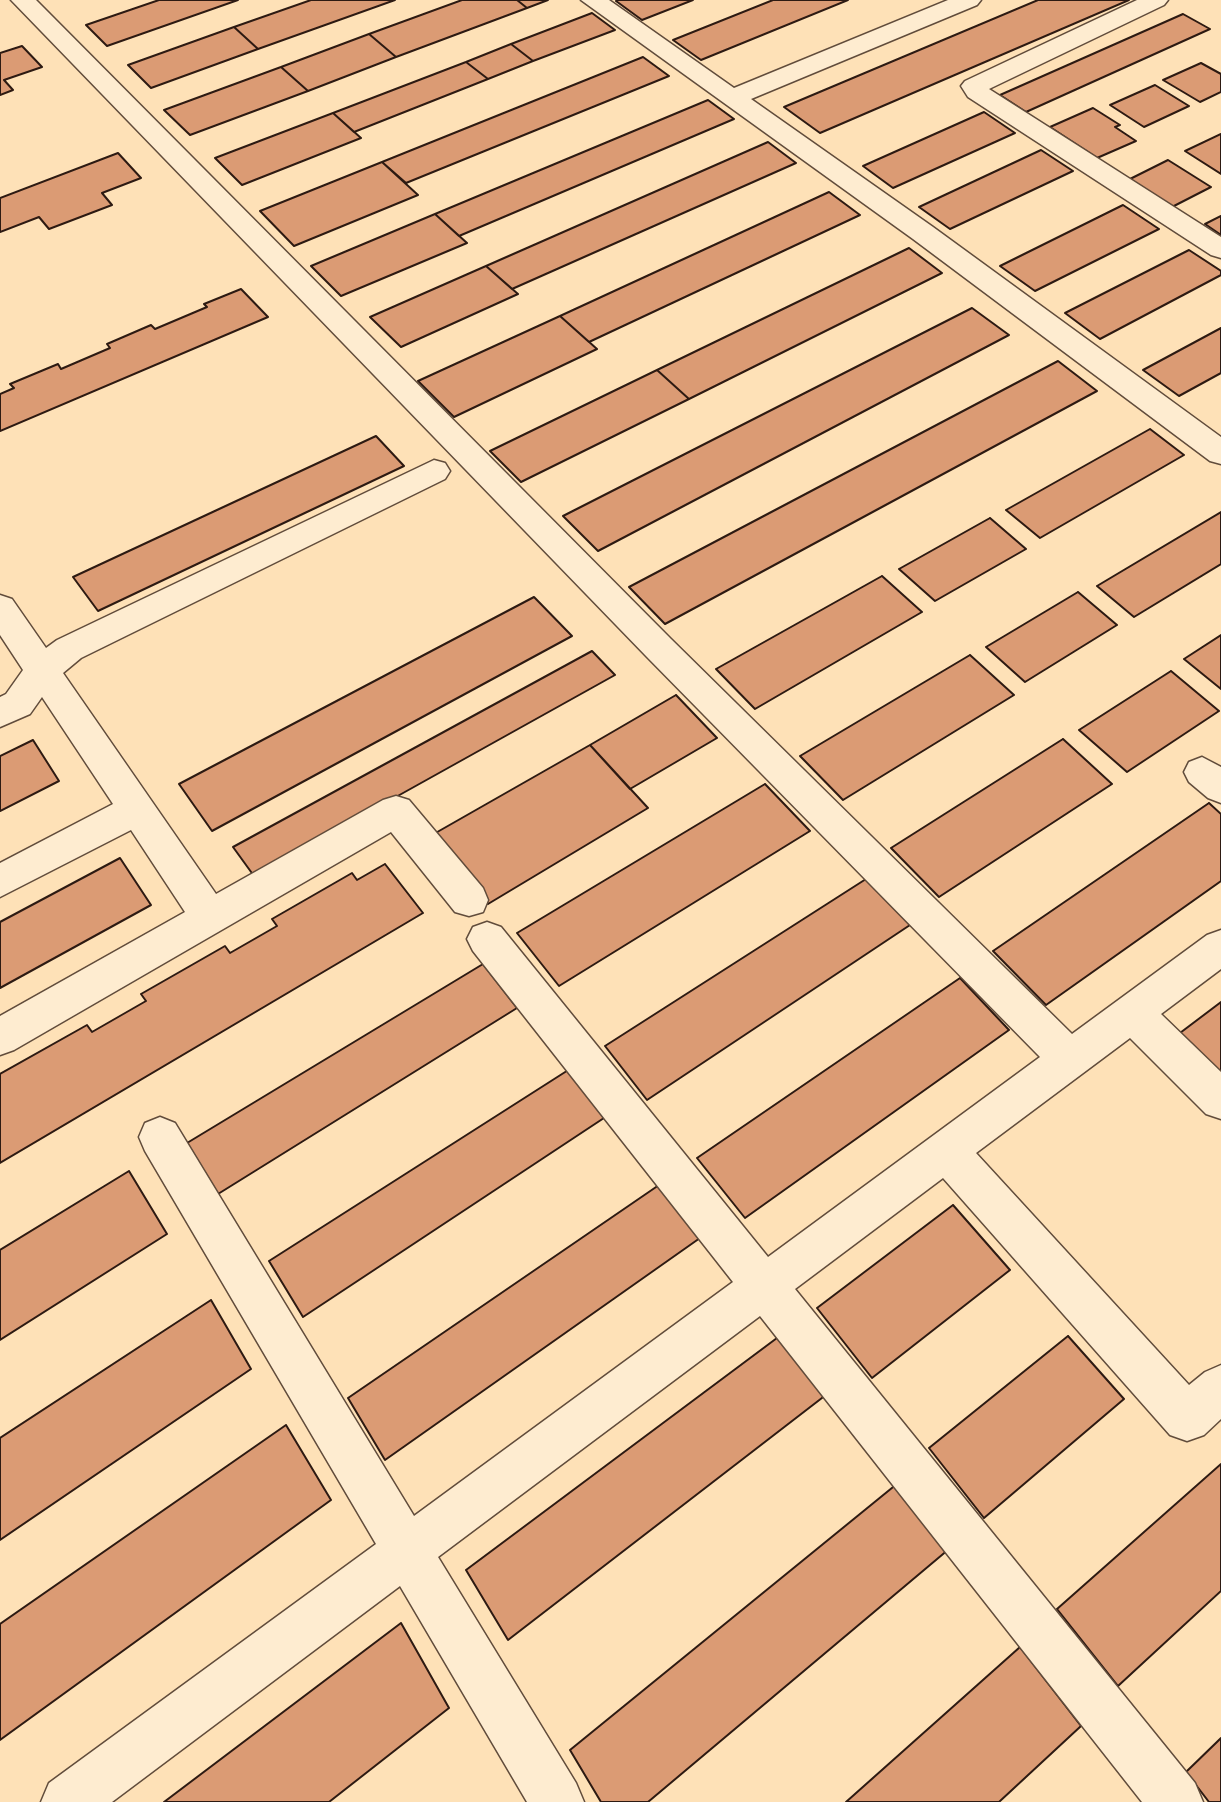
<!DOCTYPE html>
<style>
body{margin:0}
canvas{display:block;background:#fee1b7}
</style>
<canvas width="1221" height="1802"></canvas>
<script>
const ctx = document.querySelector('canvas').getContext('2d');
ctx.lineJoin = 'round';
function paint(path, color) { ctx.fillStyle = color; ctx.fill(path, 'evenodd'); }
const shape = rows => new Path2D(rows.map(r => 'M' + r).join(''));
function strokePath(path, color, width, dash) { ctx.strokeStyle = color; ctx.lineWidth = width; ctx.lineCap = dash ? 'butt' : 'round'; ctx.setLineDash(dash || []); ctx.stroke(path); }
const building = shape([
 [159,0,238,0,107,46,86,25,159,0],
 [311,0,395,0,258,49,234,27,311,0],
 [462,0,517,0,527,8,396,57,369,34,462,0],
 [517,0,548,0,527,8,517,0],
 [693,0,642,20,616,1,617,0,693,0],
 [773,0,848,0,701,60,673,40,773,0],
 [1038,0,1129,0,820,133,784,107,1038,0],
 [592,13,615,30,533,61,511,44,592,13],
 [1183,14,1210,29,1026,112,1000,95,1183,14],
 [234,27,258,49,151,88,128,65,234,27],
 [369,34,396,57,308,91,281,67,369,34],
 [511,44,533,61,488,79,466,62,511,44],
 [22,46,42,67,4,80,13,90,0,95,0,53,22,46],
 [643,57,669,76,406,183,382,162,643,57],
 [466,62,488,79,354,132,333,113,466,62],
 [1201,63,1221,74,1221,92,1200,102,1163,80,1201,63],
 [281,67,308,91,190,135,164,110,281,67],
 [1155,85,1189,106,1144,127,1110,105,1155,85],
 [708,100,734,119,459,236,435,214,708,100],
 [1093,108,1120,125,1115,127,1136,141,1097,158,1050,127,1093,108],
 [984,112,1015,133,893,188,863,166,984,112],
 [333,113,361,138,242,185,215,158,333,113],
 [1221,134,1221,174,1185,151,1221,134],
 [768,142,796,163,512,289,486,266,768,142],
 [1041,150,1073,171,950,229,919,207,1041,150],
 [118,153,141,178,102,193,112,205,49,229,39,217,0,232,0,198,118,153],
 [1168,160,1211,187,1172,207,1130,179,1168,160],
 [382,162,418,195,294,246,260,211,382,162],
 [829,192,860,215,589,342,560,316,829,192],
 [1123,205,1159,229,1035,291,1000,266,1123,205],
 [435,214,467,243,341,296,311,266,435,214],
 [1221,216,1221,235,1205,224,1221,216],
 [909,248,942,273,689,399,657,370,909,248],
 [1189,250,1221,271,1221,275,1100,339,1065,313,1189,250],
 [486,266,518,294,401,347,370,317,486,266],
 [241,289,268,317,0,431,0,394,14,388,10,384,58,364,61,369,110,348,107,344,151,325,155,329,207,307,204,304,241,289],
 [972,308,1009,335,598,551,563,516,972,308],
 [560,316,597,349,454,417,418,381,560,316],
 [1221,328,1221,373,1179,396,1143,370,1221,328],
 [1058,361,1097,391,665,624,629,587,1058,361],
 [657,370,689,399,521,482,490,451,657,370],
 [1150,429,1184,455,1040,538,1006,510,1150,429],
 [376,436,404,466,98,611,73,577,376,436],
 [1221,512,1221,564,1134,617,1097,586,1221,512],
 [990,518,1026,549,935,601,899,569,990,518],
 [882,576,922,612,755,709,716,669,882,576],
 [1078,592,1117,625,1025,682,986,647,1078,592],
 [534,597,572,636,212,831,179,784,534,597],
 [1221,635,1221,689,1184,659,1221,635],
 [592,651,615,675,254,876,233,847,592,651],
 [970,655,1014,695,843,800,800,756,970,655],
 [1171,671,1219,711,1127,772,1079,730,1171,671],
 [676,695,717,738,630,789,590,745,676,695],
 [1063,739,1112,784,939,897,891,848,1063,739],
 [33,740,59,781,0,811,0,756,33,740],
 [590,745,648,808,488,904,432,835,590,745],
 [765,784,810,831,559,986,517,933,765,784],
 [1209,803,1221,814,1221,881,1046,1005,993,951,1209,803],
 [120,858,151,905,0,988,0,922,120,858],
 [385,864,423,913,0,1163,0,1074,87,1025,92,1032,146,1001,141,994,225,946,230,953,277,926,272,919,352,873,357,880,385,864],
 [866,879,910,925,647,1100,605,1046,866,879],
 [483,964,517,1008,218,1194,187,1143,483,964],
 [960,978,1009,1030,745,1218,697,1158,960,978],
 [1221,1002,1221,1080,1176,1036,1221,1002],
 [573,1067,610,1114,303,1317,269,1261,573,1067],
 [129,1171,167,1234,0,1340,0,1250,129,1171],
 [659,1185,700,1238,385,1460,348,1398,659,1185],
 [953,1205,1010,1270,872,1378,817,1308,953,1205],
 [211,1300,251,1369,0,1540,0,1438,211,1300],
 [785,1332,831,1391,508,1640,466,1570,785,1332],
 [1068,1336,1124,1399,984,1518,929,1448,1068,1336],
 [286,1425,331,1500,0,1740,0,1624,286,1425],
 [1221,1464,1221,1591,1118,1686,1057,1609,1221,1464],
 [898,1483,949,1549,648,1802,601,1802,570,1750,898,1483],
 [401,1623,449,1708,329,1802,164,1802,401,1623],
 [1020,1647,1081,1726,999,1802,846,1802,1020,1647],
 [1221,1738,1221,1802,1209,1802,1186,1772,1221,1738]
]);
paint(building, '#db9b74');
strokePath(building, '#2d1a12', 2);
const minor = shape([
 [11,0,36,0,671,639,1072,1034,1207,935,1221,930,1221,969,1161,1014,1221,1072,1221,1119,1206,1114,1130,1038,976,1153,1189,1385,1205,1372,1221,1365,1221,1419,1204,1435,1187,1441,1170,1435,943,1178,795,1289,1195,1783,1203,1802,1142,1802,760,1316,438,1557,576,1783,584,1802,527,1802,400,1586,112,1802,41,1802,49,1783,376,1544,145,1151,139,1137,145,1123,160,1117,175,1123,414,1516,733,1282,473,951,467,939,473,927,487,922,501,927,768,1257,1040,1057,647,657,11,0],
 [581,0,609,0,734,88,948,0,981,0,977,5,751,99,933,227,1221,437,1221,464,1210,461,913,239,581,0],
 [1137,0,1168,0,1164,5,989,89,1221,237,1221,258,1211,255,968,97,961,86,965,81,1137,0],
 [434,460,445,463,450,471,445,479,81,658,63,673,216,894,383,800,396,796,409,800,483,888,488,900,483,912,469,916,455,912,391,832,14,1050,0,1055,0,1016,185,912,131,830,0,897,0,863,113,804,42,697,30,714,0,727,0,697,6,694,23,670,0,635,0,595,12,599,46,648,57,640,434,460],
 [1202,757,1221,767,1221,803,1208,798,1189,782,1184,772,1189,762,1202,757]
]);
strokePath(minor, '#614c3b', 3);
paint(minor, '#feecd0');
</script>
